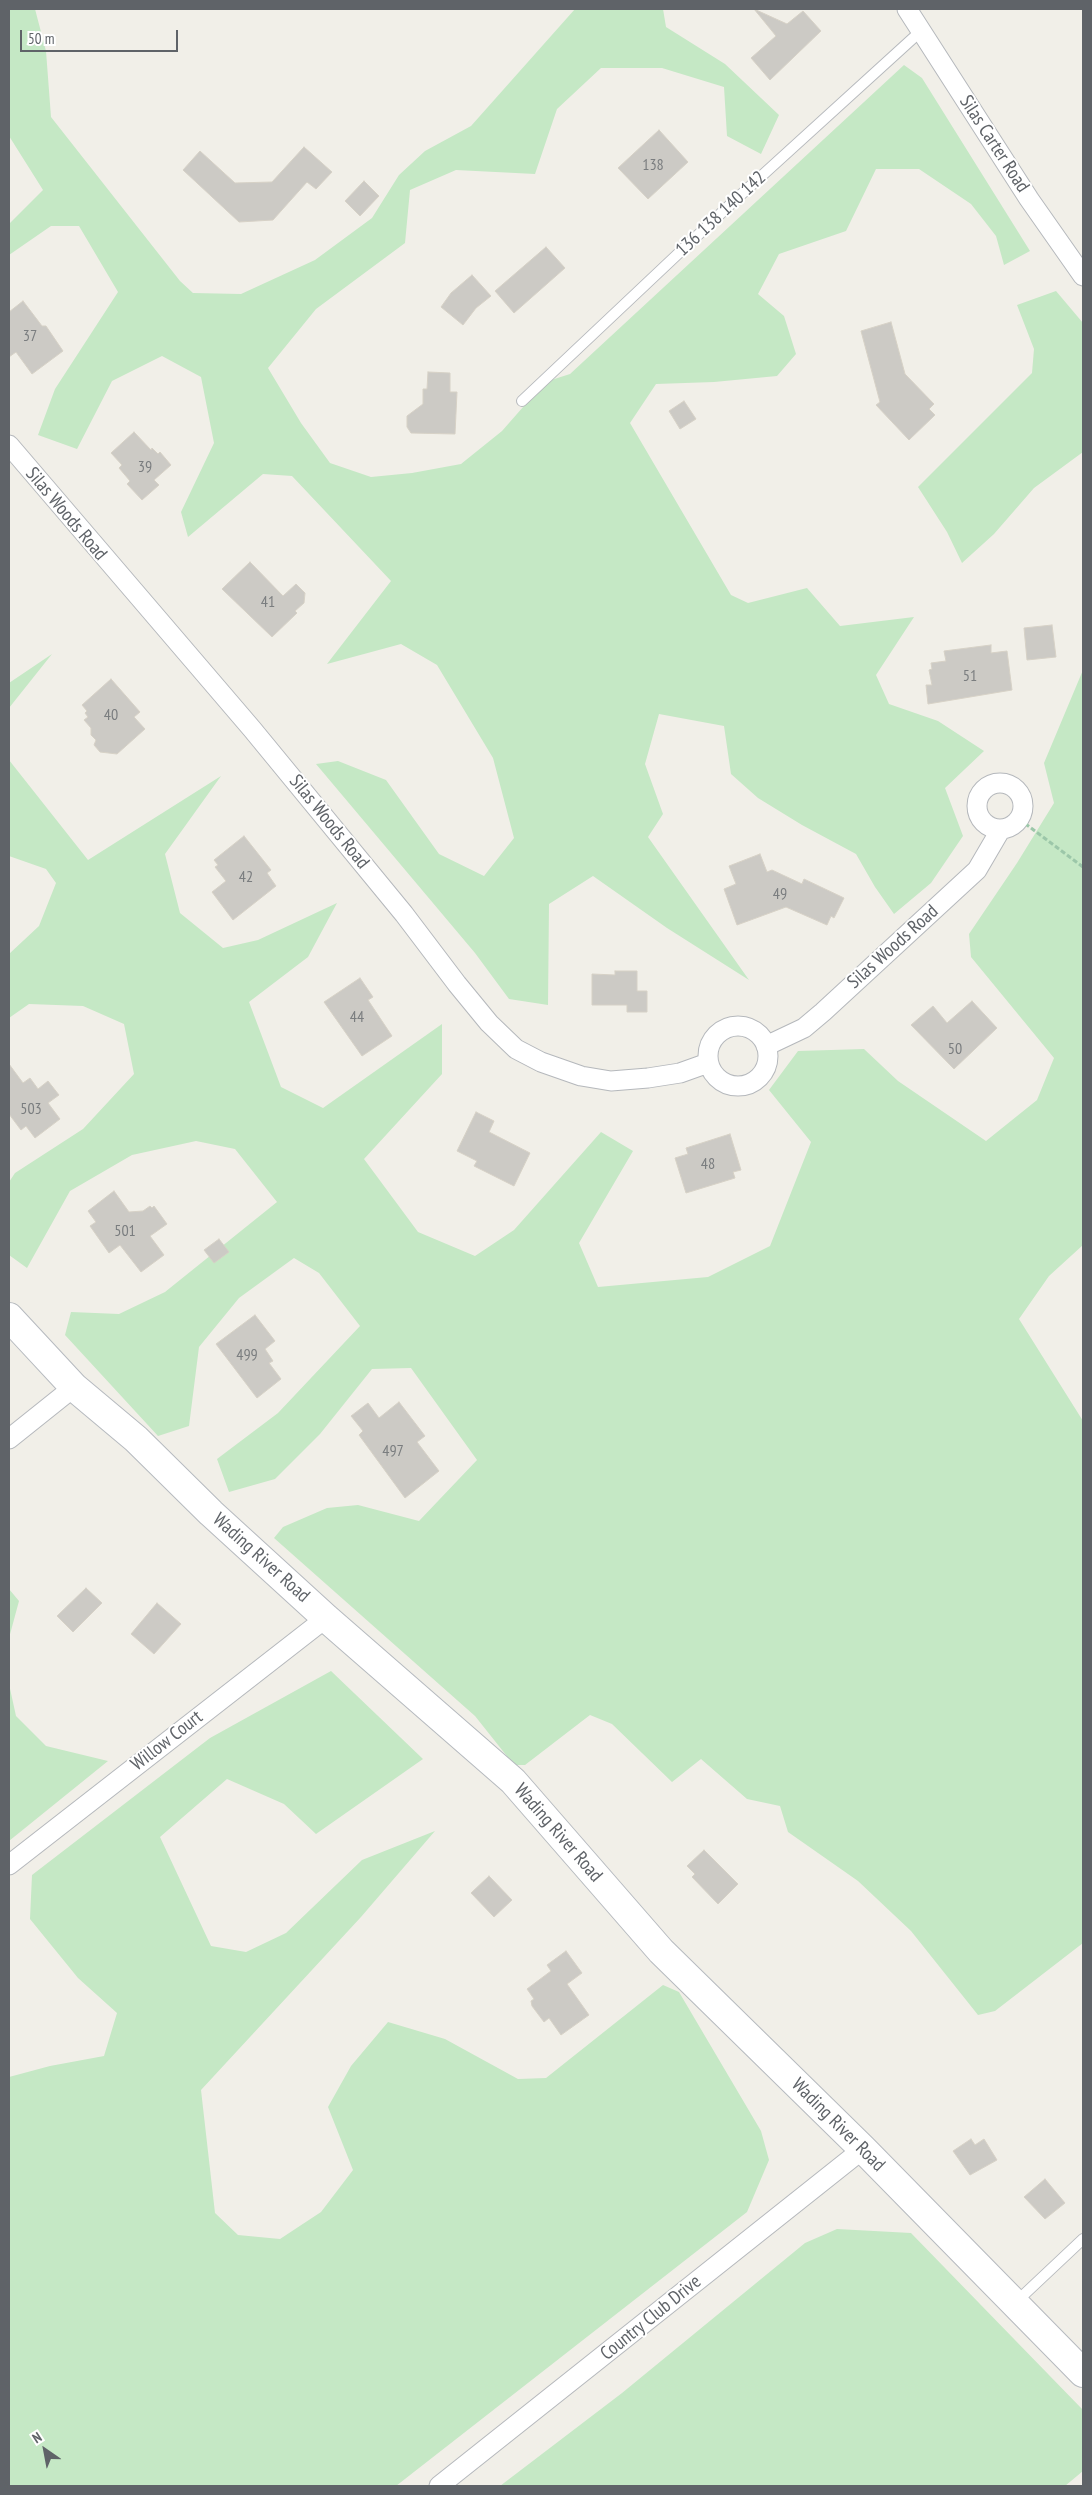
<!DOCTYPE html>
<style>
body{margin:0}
#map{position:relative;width:1092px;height:2495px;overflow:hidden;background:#f1efe8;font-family:"PT Sans Narrow",sans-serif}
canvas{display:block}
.frame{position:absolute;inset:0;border:10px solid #5f6368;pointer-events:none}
.north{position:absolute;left:20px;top:2425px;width:50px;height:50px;-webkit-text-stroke:4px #fff;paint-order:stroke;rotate:327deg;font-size:14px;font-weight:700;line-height:20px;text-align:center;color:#5f6368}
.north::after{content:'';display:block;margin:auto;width:18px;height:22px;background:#5f6368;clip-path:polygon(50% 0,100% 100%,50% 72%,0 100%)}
.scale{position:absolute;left:20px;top:30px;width:158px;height:22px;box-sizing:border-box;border:2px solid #5f6368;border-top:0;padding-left:6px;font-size:15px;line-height:18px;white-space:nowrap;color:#5f6368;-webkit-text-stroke:4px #fff;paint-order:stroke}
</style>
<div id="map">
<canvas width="1092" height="2495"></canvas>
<div class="frame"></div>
<div class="north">N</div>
<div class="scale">50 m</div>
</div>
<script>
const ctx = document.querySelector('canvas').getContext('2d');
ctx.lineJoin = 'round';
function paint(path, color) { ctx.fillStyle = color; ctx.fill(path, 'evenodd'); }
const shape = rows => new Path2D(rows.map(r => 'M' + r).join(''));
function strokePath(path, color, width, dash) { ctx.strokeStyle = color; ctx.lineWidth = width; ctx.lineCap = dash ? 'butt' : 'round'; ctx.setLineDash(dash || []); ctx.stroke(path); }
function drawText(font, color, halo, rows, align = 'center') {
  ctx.font = font + ' "PT Sans Narrow",sans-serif'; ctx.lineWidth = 4; ctx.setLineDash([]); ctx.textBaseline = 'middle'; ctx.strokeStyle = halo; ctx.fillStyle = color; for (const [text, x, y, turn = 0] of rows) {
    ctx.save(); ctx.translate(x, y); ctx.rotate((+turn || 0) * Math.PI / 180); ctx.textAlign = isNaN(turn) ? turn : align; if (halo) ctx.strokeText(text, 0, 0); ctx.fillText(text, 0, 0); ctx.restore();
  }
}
paint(shape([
 [9,9,35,9,46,51,51,117,180,281,193,293,241,294,315,260,372,218,399,175,425,151,471,126,575,9,663,9,666,27,725,64,779,115,761,154,727,136,724,87,662,68,601,68,557,109,535,174,456,170,410,190,405,243,316,309,268,368,301,423,330,463,371,477,412,473,461,464,502,431,545,382,570,374,904,65,922,78,1030,251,1004,265,996,236,971,204,919,169,876,169,846,231,779,254,758,294,784,316,796,354,777,376,714,382,656,384,630,423,731,595,748,603,807,588,840,626,914,617,876,675,889,704,938,721,984,751,945,788,963,836,931,883,894,914,875,887,856,854,802,825,758,798,731,774,724,726,659,714,645,764,663,814,648,837,749,980,667,928,593,876,549,904,548,1005,509,999,475,953,316,764,338,761,386,780,439,854,484,876,514,838,493,758,437,665,401,644,327,664,391,581,292,476,263,474,188,537,181,512,214,443,201,377,162,356,112,381,77,449,38,435,55,389,118,292,79,226,51,226,9,255,9,224,43,190,9,136],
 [1056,291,1083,323,1083,452,1034,488,994,534,962,563,947,532,918,487,1032,373,1034,349,1017,305],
 [52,654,9,708,9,683],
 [1083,670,1083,1245,1049,1276,1019,1319,1083,1421,1083,1943,995,2011,978,2015,911,1931,858,1881,788,1832,780,1806,747,1799,701,1759,672,1782,612,1724,590,1715,525,1765,514,1765,475,1716,274,1538,283,1527,327,1508,358,1505,419,1521,477,1460,411,1368,372,1369,320,1434,275,1479,229,1492,217,1459,278,1413,360,1326,319,1273,294,1258,239,1298,199,1347,189,1426,158,1436,65,1335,71,1312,119,1314,165,1292,277,1202,235,1149,196,1141,132,1155,70,1191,27,1268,9,1255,9,1182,15,1173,83,1129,134,1074,124,1024,83,1006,29,1004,9,1018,9,954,39,926,56,883,46,869,9,856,9,760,88,860,221,776,165,854,180,913,223,948,258,940,337,903,308,957,249,1002,281,1087,323,1108,442,1024,442,1074,364,1159,418,1232,475,1256,514,1230,601,1132,633,1151,579,1243,598,1287,708,1277,770,1246,811,1142,769,1090,798,1051,864,1049,898,1081,986,1141,1037,1100,1054,1058,971,957,969,934,1017,863,1054,803,1044,763],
 [9,1589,19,1601,9,1638],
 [331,1671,423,1759,316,1834,284,1804,227,1779,160,1837,211,1946,246,1952,286,1933,362,1860,435,1831,361,1917,201,2090,215,2213,238,2235,280,2239,321,2212,353,2170,328,2107,351,2066,388,2022,445,2039,518,2079,546,2078,663,1985,679,1992,761,2131,769,2160,747,2212,396,2486,9,2486,9,2077,50,2066,104,2056,117,2013,78,1978,30,1919,32,1875,210,1738],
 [9,1684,16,1716,46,1746,108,1761,9,1841],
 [837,2229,911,2233,1083,2410,1083,2471,1065,2486,500,2486,622,2393,805,2243]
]), '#c5e8c5');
const building = shape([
 [754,9,787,24,803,11,821,31,770,80,751,58,776,36,754,9],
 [659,130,688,162,648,199,618,168,659,130],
 [304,147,332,172,316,189,307,182,273,220,239,222,183,170,200,151,235,183,272,182,304,147],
 [364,181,379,196,360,216,345,201,364,181],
 [546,247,565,268,514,313,495,291,546,247],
 [472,275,491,296,476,308,463,325,441,307,451,293,472,275],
 [23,301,42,326,46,326,63,351,32,374,16,352,9,357,9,312,23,301],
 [891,322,905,374,934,404,929,409,935,415,909,440,876,405,880,402,861,331,891,322],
 [428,372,450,373,450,392,457,392,455,434,411,433,407,427,407,416,423,404,423,389,427,389,428,372],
 [684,401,696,419,680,429,669,411,684,401],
 [134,432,151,450,152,448,158,454,160,452,171,465,154,480,159,485,142,500,127,484,130,481,119,468,122,465,111,453,134,432],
 [250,562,283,596,296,584,305,593,304,603,295,611,297,613,272,637,222,589,250,562],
 [1052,625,1056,657,1027,660,1024,628,1052,625],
 [991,645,991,653,1007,651,1012,690,928,704,926,685,932,685,929,670,932,669,931,663,946,661,944,651,991,645],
 [111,679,140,712,134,717,145,729,117,754,100,752,94,745,96,740,91,735,91,728,84,720,88,717,85,713,87,711,82,705,111,679],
 [244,836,271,870,267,873,276,886,233,920,212,892,226,881,215,867,218,865,214,860,244,836],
 [760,854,767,872,772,870,802,884,804,879,844,898,834,918,831,916,827,925,786,907,737,925,724,889,736,884,729,866,760,854],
 [615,971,637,971,637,991,647,991,647,1012,627,1012,627,1005,592,1005,592,974,615,975,615,971],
 [360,978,373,997,368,1000,392,1036,362,1056,324,1002,360,978],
 [972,1001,997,1028,954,1069,911,1025,933,1006,947,1023,972,1001],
 [9,1064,23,1083,30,1078,38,1089,48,1081,59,1095,48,1103,60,1119,35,1138,26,1126,21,1130,9,1114,9,1064],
 [476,1112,494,1121,489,1132,530,1153,514,1186,474,1166,477,1161,457,1151,476,1112],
 [730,1134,741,1170,733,1172,735,1178,686,1193,675,1158,688,1154,686,1148,730,1134],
 [114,1191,129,1212,143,1211,150,1206,152,1208,154,1206,167,1224,150,1236,164,1255,141,1272,120,1245,109,1253,90,1226,96,1222,88,1211,114,1191],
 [219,1239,229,1252,214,1263,204,1250,219,1239],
 [255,1315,275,1341,265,1349,273,1361,269,1363,281,1379,257,1398,216,1344,255,1315],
 [399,1402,425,1436,417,1442,439,1471,405,1498,359,1435,363,1431,351,1416,368,1403,379,1418,399,1402],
 [86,1588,102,1603,73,1632,57,1616,86,1588],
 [157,1603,181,1624,154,1654,131,1634,157,1603],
 [704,1850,738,1884,718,1904,692,1877,695,1874,687,1866,704,1850],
 [489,1876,512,1900,494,1917,471,1893,489,1876],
 [566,1951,582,1973,567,1984,589,2015,561,2035,549,2018,544,2022,532,2006,531,2001,534,1999,527,1989,551,1971,547,1965,566,1951],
 [971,2139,975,2145,984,2139,997,2160,970,2175,953,2151,971,2139],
 [1045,2179,1065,2203,1045,2219,1024,2197,1045,2179]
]);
paint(building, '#cccac5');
strokePath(building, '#d6d1c6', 1);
const lane = shape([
 [522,401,734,201,922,30],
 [1015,2303,1083,2239]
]);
const street = shape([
 [907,9,1029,199,1083,276],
 [9,445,252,729,404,914,457,984,489,1023,516,1049,541,1062,581,1076,611,1081,648,1078,680,1073,708,1063],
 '977 806a23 23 0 1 1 46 0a23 23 0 1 1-46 0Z',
 '708 1056a30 30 0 1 1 60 0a30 30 0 1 1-60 0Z',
 [766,1046,804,1028,823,1012,977,870,1001,829],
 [9,1439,74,1387],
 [9,1865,326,1618],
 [439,2486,863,2149]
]);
const secondary = shape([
 [9,1317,74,1387,136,1439,211,1513,326,1618,513,1781,661,1951,863,2149,1083,2373]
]);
strokePath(lane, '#b5b8bc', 12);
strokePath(street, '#b5b8bc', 21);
strokePath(secondary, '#b6babf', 30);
strokePath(shape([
 [1019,819,1083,867]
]), '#9cc7a9', 3, [5, 2.5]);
strokePath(lane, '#fff', 10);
strokePath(street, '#fff', 19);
strokePath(secondary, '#fff', 28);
drawText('16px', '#7a7d7f', null, [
 ["138",653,165],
 ["37",30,336],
 ["39",145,467],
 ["41",268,602],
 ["51",970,676],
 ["40",111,715],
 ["42",246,877],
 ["49",780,894],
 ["44",357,1017],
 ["50",955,1049],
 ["503",31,1109],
 ["48",708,1164],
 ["501",125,1231],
 ["499",247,1355],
 ["497",393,1451]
]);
drawText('19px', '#5f6368', '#fff', [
 ["Silas Carter Road",994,144,57],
 ["136 138 140 142",721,214,-43],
 ["Silas Woods Road",66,514,50],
 ["Silas Woods Road",329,822,51],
 ["Silas Woods Road",893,947,-42],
 ["Wading River Road",261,1558,42],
 ["Willow Court",167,1741,-38],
 ["Wading River Road",558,1833,49],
 ["Wading River Road",838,2125,45],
 ["Country Club Drive",651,2318,-39]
]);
</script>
